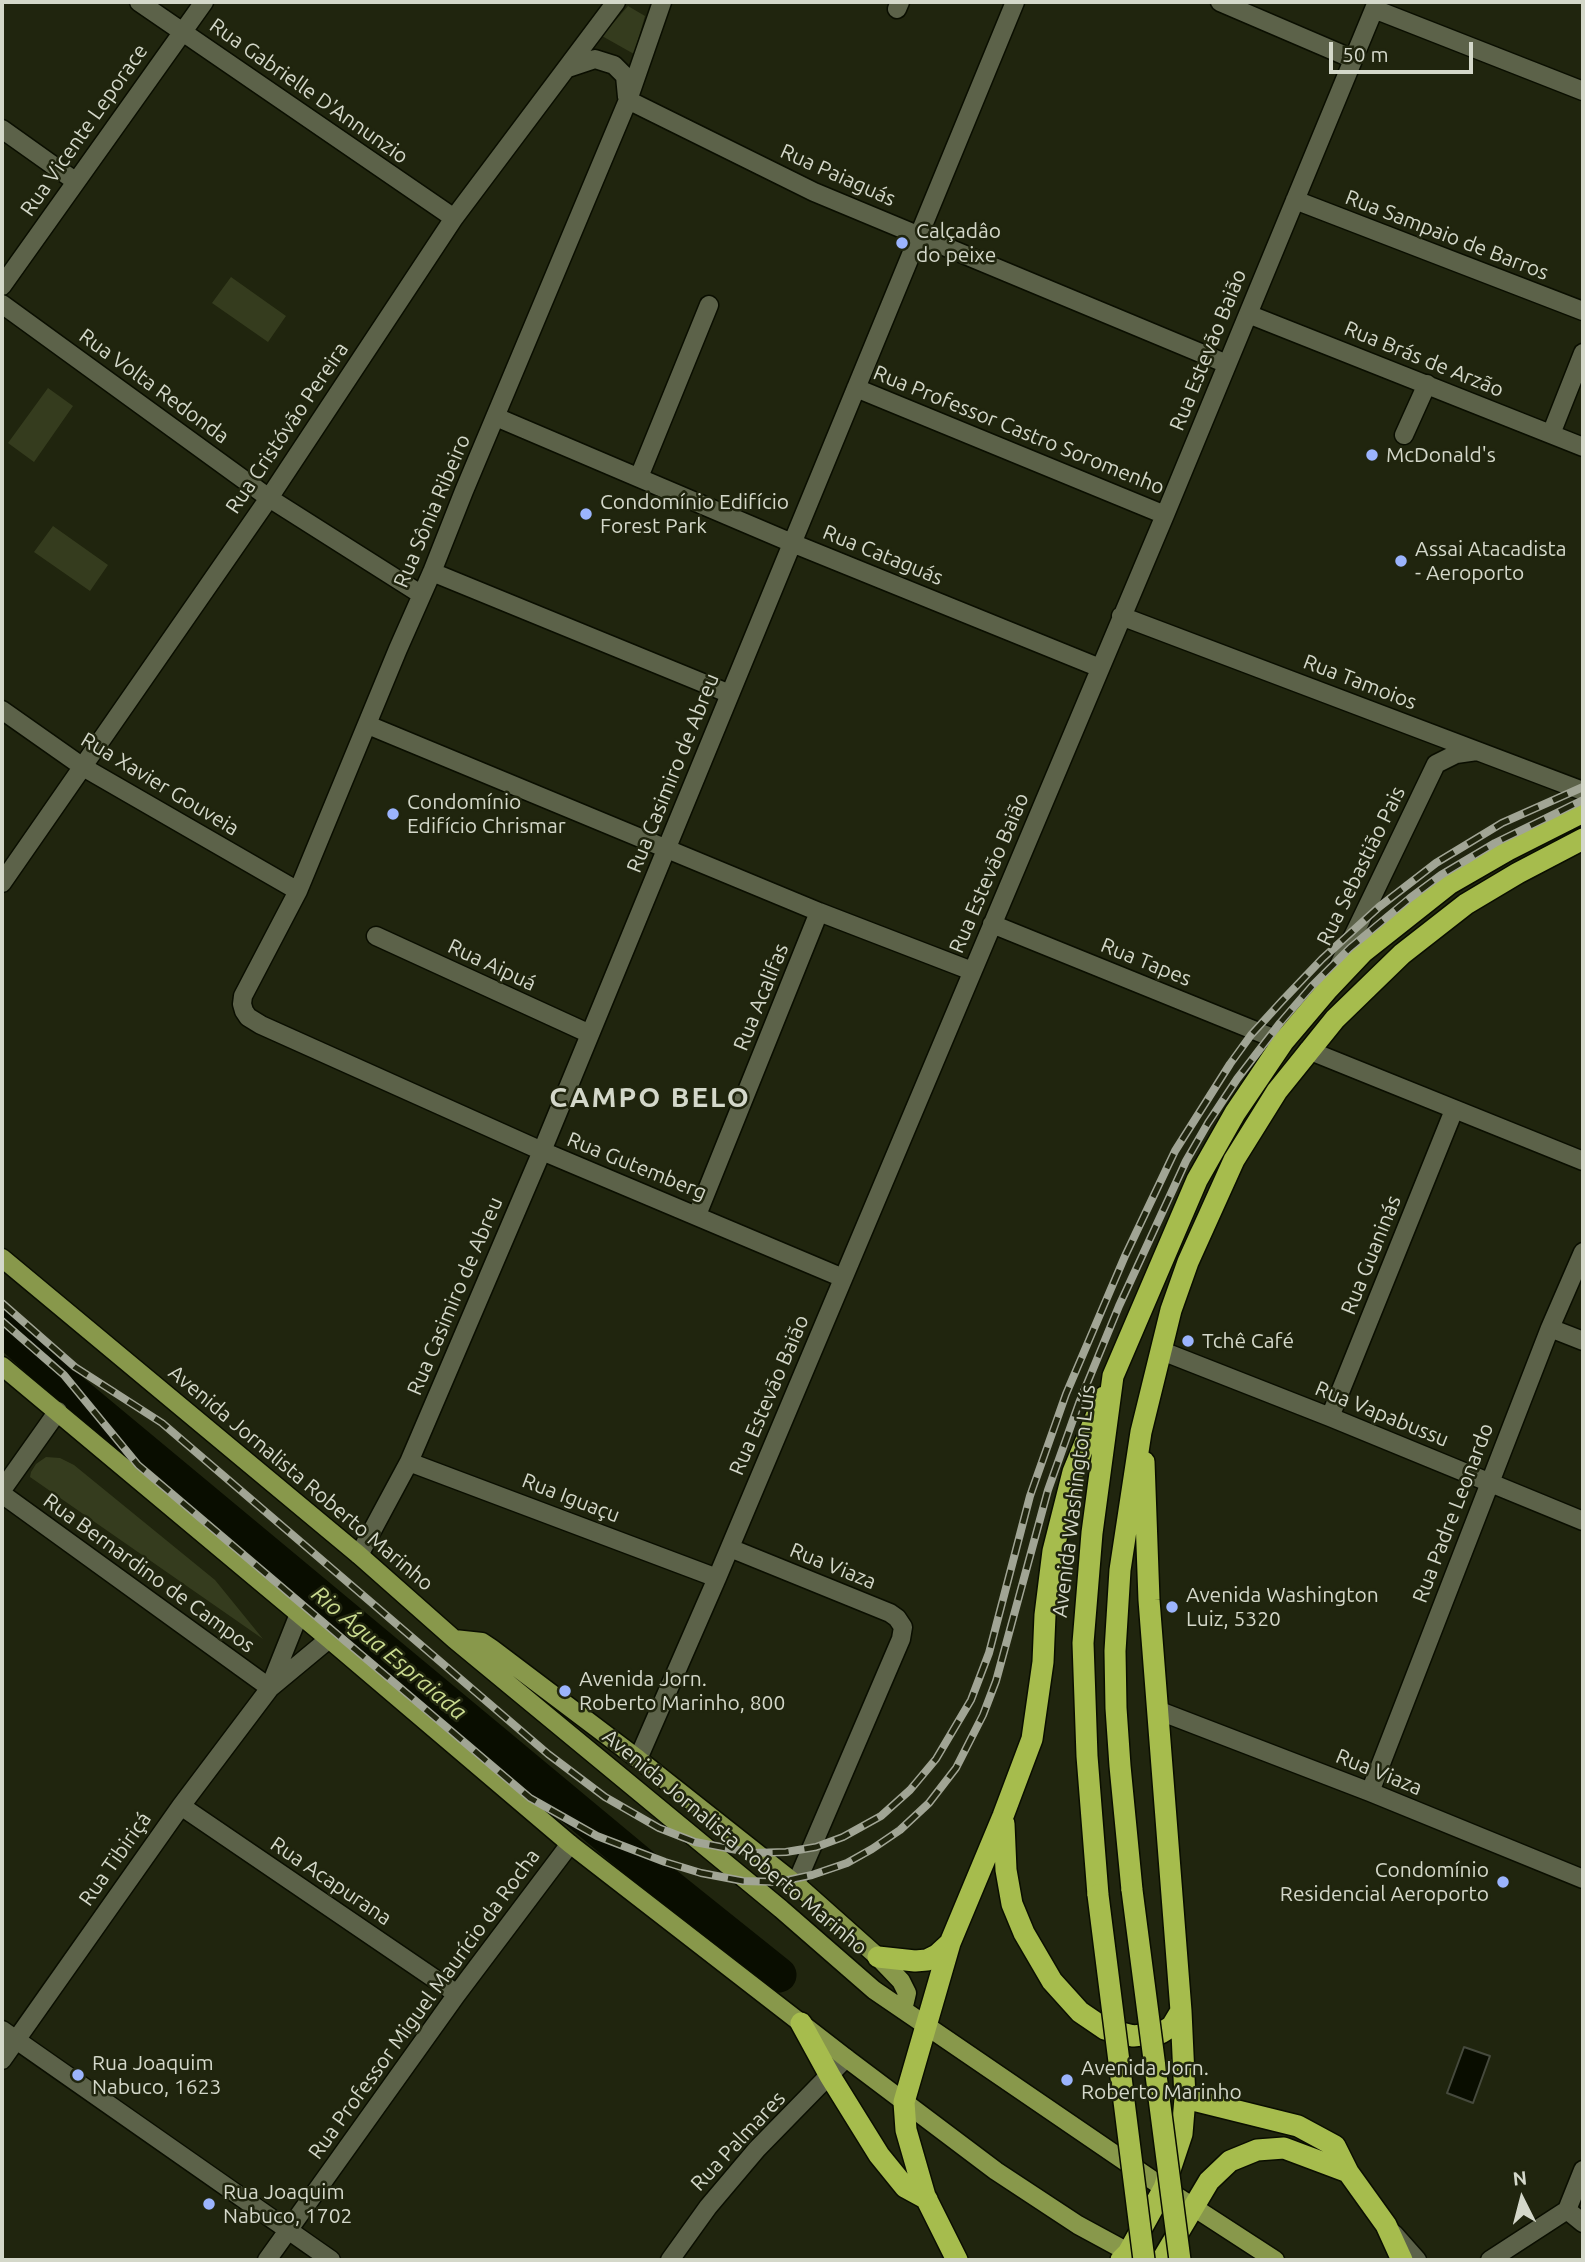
<!DOCTYPE html>
<meta charset="utf-8">
<style>
body{margin:0}
#map{position:relative;width:1585px;height:2262px;overflow:hidden;background:#20250e;font-family:Ubuntu,sans-serif}
canvas{display:block}
.frame{position:absolute;inset:0;border:4px solid #d4d8ca;pointer-events:none}
.north{position:absolute;left:1487px;top:2164px;width:70px;height:70px;-webkit-text-stroke:5px #20250e;paint-order:stroke;rotate:354deg;font-size:19px;font-weight:700;line-height:28px;text-align:center;color:#d4d8ca}
.north::after{content:'';display:block;margin:auto;width:24px;height:32px;background:#d4d8ca;clip-path:polygon(50% 0,100% 100%,50% 72%,0 100%)}
.scale{position:absolute;left:1329px;top:42px;width:144px;height:32px;box-sizing:border-box;border:4px solid #d4d8ca;border-top:0;padding-left:9px;font-size:21px;line-height:24px;white-space:nowrap;color:#d4d8ca;-webkit-text-stroke:5px #20250e;paint-order:stroke}
</style>
<div id="map">
<canvas width="1585" height="2262"></canvas>
<div class="frame"></div>
<div class="north">N</div>
<div class="scale">50 m</div>
</div>
<script>
const ctx = document.querySelector('canvas').getContext('2d');
ctx.lineJoin = 'round';
function paint(path, color) { ctx.fillStyle = color; ctx.fill(path, 'evenodd'); }
const shape = rows => new Path2D(rows.map(r => 'M' + r).join(''));
function strokePath(path, color, width, dash) { ctx.strokeStyle = color; ctx.lineWidth = width; ctx.lineCap = dash ? 'butt' : 'round'; ctx.setLineDash(dash || []); ctx.stroke(path); }
function drawText(font, color, halo, rows, align = 'center') {
  ctx.font = font + ' Ubuntu,sans-serif'; ctx.lineWidth = 5; ctx.setLineDash([]); ctx.textBaseline = 'middle'; ctx.strokeStyle = halo; ctx.fillStyle = color; for (const [text, x, y, turn = 0] of rows) {
    ctx.save(); ctx.translate(x, y); ctx.rotate((+turn || 0) * Math.PI / 180); ctx.textAlign = isNaN(turn) ? turn : align; if (halo) ctx.strokeText(text, 0, 0); ctx.fillText(text, 0, 0); ctx.restore();
  }
}
paint(shape([
 [628,6,645,16,634,54,602,36],
 [231,277,286,316,268,342,212,303],
 [48,388,73,406,34,462,8,443],
 [53,526,108,565,90,591,34,552],
 [46,1457,60,1458,74,1465,215,1580,263,1639,30,1477,31,1472,36,1464]
]), '#353c1e');
const water = shape([
 [1464,2047,1490,2056,1473,2103,1447,2093,1464,2047]
]);
paint(water, '#090d00');
strokePath(water, '#464a3d', 2);
strokePath(shape([
 [2,1327,73,1392,638,1862,779,1975]
]), '#090d00', 35);
const minor = shape([
 [139,2,454,218],
 [662,2,628,100,464,491,432,572,398,649,298,891,243,996,242,1004,244,1011,248,1017,261,1025,542,1151,843,1278],
 [1220,2,1353,59],
 [897,9,900,2],
 [1374,9,1583,91],
 [568,68,595,59,614,65,625,76,627,97],
 [628,100,814,192,1227,364],
 [2,129,75,181],
 [1295,200,1583,311],
 [2,286,204,2],
 [2,304,269,498,422,595],
 [1248,314,1583,447],
 [856,388,1165,515],
 [496,417,792,543,1100,668],
 [1551,434,1583,353],
 [1404,435,1427,384],
 [639,477,709,305],
 [432,572,730,694],
 [1121,616,1583,791],
 [2,710,83,767,298,891],
 [368,725,819,912,972,971],
 [2,883,269,498,454,218,616,2],
 [992,924,1283,1042],
 [376,936,590,1034],
 [1332,980,1436,764,1456,754,1477,751],
 [1308,1050,1583,1161],
 [697,1215,819,912],
 [1550,1328,1583,1341],
 [1162,1351,1330,1417,1583,1521],
 [1330,1417,1454,1110],
 [409,1462,717,1578],
 [2,1490,58,1411],
 [2,1494,270,1688],
 [730,1548,890,1613,897,1618,903,1627,901,1639,796,1884],
 [359,1555,409,1462,542,1151,1015,2],
 [271,1684,299,1614],
 [1157,1710,1370,1792,1583,1879],
 [638,1759,717,1578,1165,515,1377,2],
 [1370,1792,1550,1328,1583,1252],
 [181,1806,457,1994],
 [2,2030,331,2260],
 [2,2060,181,1806,270,1688,329,1639],
 [1567,2210,1583,2223],
 [1394,2234,1417,2260],
 [267,2260,457,1994,570,1844],
 [670,2260,708,2207,757,2149,846,2058],
 [1490,2260,1567,2210,1583,2170]
]);
const major = shape([
 [2,1258,359,1555,454,1639,781,1909,874,1990,1164,2188,1275,2260],
 [2,1366,329,1639,570,1844,846,2058,996,2171,1078,2225,1137,2257],
 [454,1639,482,1642,491,1648,638,1759,796,1884,878,1957,901,1981,907,1993,903,2010]
]);
const highway = shape([
 [1004,1824,1006,1870,1012,1904,1024,1933,1052,1981,1080,2012,1105,2029,1133,2036,1161,2033,1172,2026,1181,2011],
 [1132,1890,1120,1766,1116,1708,1115,1651,1120,1570,1141,1432,1171,1310,1188,1262,1234,1160,1277,1091,1335,1019,1402,954,1466,904,1518,873,1583,839],
 [1098,1895,1087,1756,1083,1643,1092,1533,1113,1376,1197,1180,1235,1113,1283,1042,1328,989,1363,952,1449,884,1508,850,1583,812],
 [878,1957,915,1961,927,1960,937,1955,950,1943],
 [801,2023,830,2076,879,2155,905,2187,927,2199],
 [1185,2098,1298,2126,1335,2146,1348,2172,1386,2225,1402,2260],
 [957,2260,925,2196,906,2130,904,2102,950,1943,1003,1816,1032,1739,1043,1662,1045,1615,1053,1551,1073,1472,1104,1397],
 [1121,2260,1128,2253,1164,2188,1182,2134,1185,2098,1181,2011,1149,1600,1144,1462],
 [1162,2260,1209,2181,1230,2161,1257,2150,1284,2148,1348,2172]
]);
strokePath(minor, '#0a0e00', 21);
strokePath(major, '#0a0e00', 21);
strokePath(highway, '#0a0e00', 24);
strokePath(minor, '#5c6249', 18);
strokePath(major, '#88984b', 18);
strokePath(highway, '#a6bc4d', 21);
const rail = shape([
 [2,1303,75,1367,162,1423,548,1754,605,1797,659,1828,695,1842,753,1853,786,1852,816,1847,843,1837,881,1816,910,1790,936,1759,971,1700,989,1653,1030,1496,1066,1394,1125,1256,1175,1151,1230,1064,1251,1035,1282,1001,1322,959,1379,907,1436,863,1502,823,1583,787],
 [2,1321,64,1375,138,1465,530,1798,597,1836,665,1862,701,1873,743,1881,779,1882,812,1875,847,1863,872,1849,900,1830,929,1803,956,1768,983,1715,996,1681,1048,1490,1079,1403,1119,1306,1186,1161,1208,1123,1237,1079,1280,1023,1312,986,1350,948,1410,898,1441,875,1495,843,1583,800]
]);
strokePath(rail, '#a1a595', 8);
strokePath(rail, '#20250e', 5, [16]);
const highwayBridge = shape([
 [1132,1890,1180,2260],
 [1098,1895,1144,2260]
]);
strokePath(highwayBridge, '#0a0e00', 24, []);
strokePath(highwayBridge, '#a6bc4d', 21);
for (const [x, y, r, color] of [
 [902,243,7,"#9bb4fd"],
 [1372,455,7,"#9bb4fd"],
 [586,514,7,"#9bb4fd"],
 [1401,561,7,"#9bb4fd"],
 [393,814,7,"#9bb4fd"],
 [1188,1341,7,"#9bb4fd"],
 [1172,1607,7,"#9bb4fd"],
 [565,1691,7,"#9bb4fd"],
 [1503,1882,7,"#9bb4fd"],
 [78,2075,7,"#9bb4fd"],
 [1067,2080,7,"#9bb4fd"],
 [209,2204,7,"#9bb4fd"]
]) { const dot = new Path2D(); dot.arc(x, y, r, 0, 2 * Math.PI); ctx.fillStyle = color; ctx.fill(dot); strokePath(dot, '#20250e', 2.5); }
drawText('21px', '#d4d8ca', '#20250e', [
 ["Rua Gabrielle D'Annunzio",309,91,35],
 ["Rua Vicente Leporace",84,130,-55],
 ["Rua Paiaguás",838,175,24],
 ["Rua Sampaio de Barros",1447,235,21],
 ["Rua Estevão Baião",1208,350,-68],
 ["Rua Brás de Arzão",1424,359,22],
 ["Rua Volta Redonda",154,386,36],
 ["Rua Cristóvão Pereira",287,428,-56],
 ["Rua Professor Castro Soromenho",1019,430,22],
 ["Rua Sônia Ribeiro",432,511,-67],
 ["Rua Cataguás",883,555,22],
 ["Rua Tamoios",1360,682,21],
 ["Rua Casimiro de Abreu",673,773,-68],
 ["Rua Xavier Gouveia",160,784,31],
 ["Rua Sebastião Pais",1361,866,-64],
 ["Rua Estevão Baião",989,873,-67],
 ["Rua Tapes",1146,962,22],
 ["Rua Aipuá",492,965,25],
 ["Rua Acalifas",761,997,-68],
 ["Rua Gutemberg",637,1166,22],
 ["Rua Guaninás",1371,1255,-68],
 ["Rua Casimiro de Abreu",455,1296,-67],
 ["Rua Estevão Baião",769,1395,-67],
 ["Rua Vapabussu",1382,1414,22],
 ["Avenida Jornalista Roberto Marinho",301,1478,40],
 ["Rua Iguaçu",571,1498,21],
 ["Avenida Washington Luís",1074,1501,-83],
 ["Rua Padre Leonardo",1453,1513,-69],
 ["Rua Viaza",833,1566,22],
 ["Rua Bernardino de Campos",149,1573,36],
 ["Rua Viaza",1379,1772,22],
 ["Avenida Jornalista Roberto Marinho",735,1842,40],
 ["Rua Tibiriçá",115,1859,-55],
 ["Rua Acapurana",331,1881,34],
 ["Rua Professor Miguel Maurício da Rocha",424,2004,-54],
 ["Rua Palmares",738,2141,-47]
]);
drawText('21px', '#d4d8ca', '#20250e', [
 ["Calçadâo",916,231],
 ["do peixe",916,255],
 ["McDonald's",1386,455],
 ["Condomínio Edifício",600,502],
 ["Forest Park",600,526],
 ["Assai Atacadista",1415,549],
 ["- Aeroporto",1415,573],
 ["Condomínio",407,802],
 ["Edifício Chrismar",407,826],
 ["Tchê Café",1202,1341],
 ["Avenida Washington",1186,1595],
 ["Luiz, 5320",1186,1619],
 ["Avenida Jorn.",579,1679],
 ["Roberto Marinho, 800",579,1703],
 ["Condomínio",1489,1870,"right"],
 ["Residencial Aeroporto",1489,1894,"right"],
 ["Rua Joaquim",92,2063],
 ["Nabuco, 1623",92,2087],
 ["Avenida Jorn.",1081,2068],
 ["Roberto Marinho",1081,2092],
 ["Rua Joaquim",223,2192],
 ["Nabuco, 1702",223,2216]
], 'left');
drawText('italic 23px', '#cadb90', '#20250e', [
 ["Rio Água Espraiada",389,1653,40]
]);
ctx.letterSpacing = '2px';
drawText('bold 28px', '#d4d8ca', '#20250e', [
 ["CAMPO BELO",650,1098]
]);
ctx.letterSpacing = '0px';
</script>
